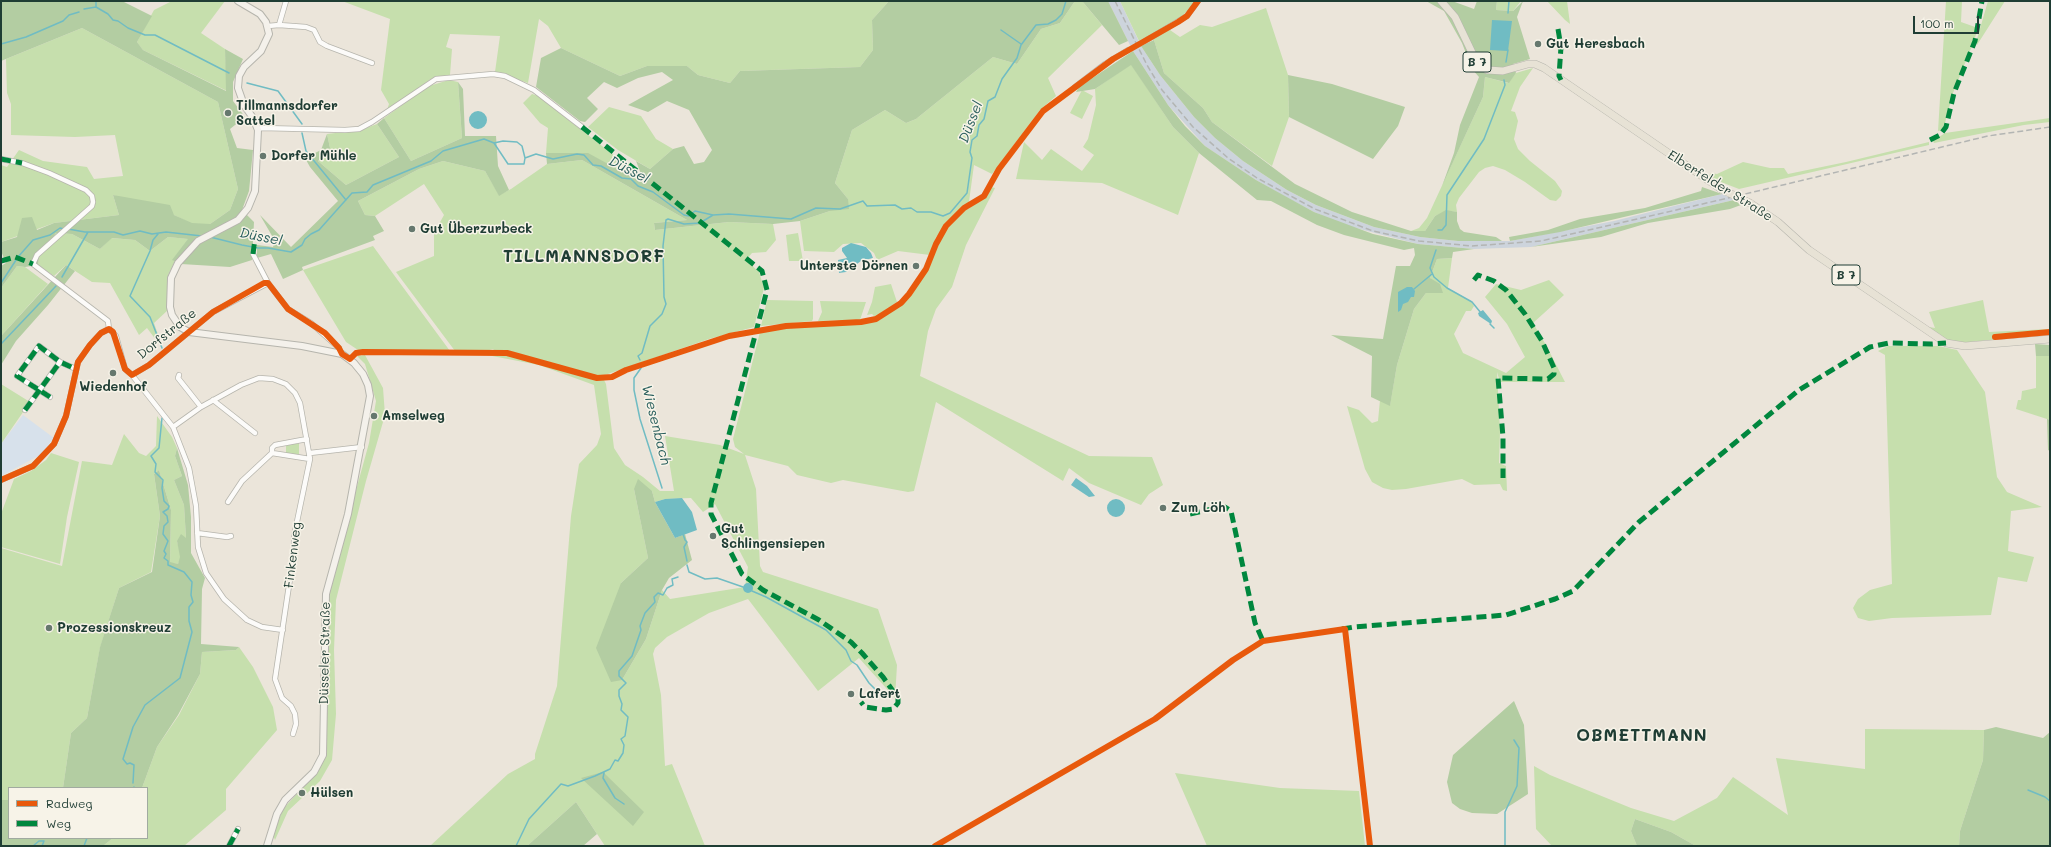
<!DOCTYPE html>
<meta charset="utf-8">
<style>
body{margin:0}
#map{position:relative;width:2051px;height:847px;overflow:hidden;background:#ebe5da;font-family:Mali,sans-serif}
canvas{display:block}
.frame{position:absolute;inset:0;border:2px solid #1f3d34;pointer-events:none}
.legend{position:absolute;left:8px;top:787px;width:140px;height:52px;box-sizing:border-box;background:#f7f3e8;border:1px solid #a1aaa0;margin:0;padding:5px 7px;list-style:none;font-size:12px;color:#1f3d34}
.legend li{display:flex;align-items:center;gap:8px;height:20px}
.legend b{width:20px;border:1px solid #a1aaa0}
.scale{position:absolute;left:1913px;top:16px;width:66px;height:18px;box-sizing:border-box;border:2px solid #1f3d34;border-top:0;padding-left:5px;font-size:12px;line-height:14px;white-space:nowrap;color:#1f3d34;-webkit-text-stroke:3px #f7f3e8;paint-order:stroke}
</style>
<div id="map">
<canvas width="2051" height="847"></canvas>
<div class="frame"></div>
<ul class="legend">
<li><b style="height:5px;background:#e8590c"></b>Radweg</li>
<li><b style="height:5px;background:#00873e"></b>Weg</li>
</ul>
<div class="scale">100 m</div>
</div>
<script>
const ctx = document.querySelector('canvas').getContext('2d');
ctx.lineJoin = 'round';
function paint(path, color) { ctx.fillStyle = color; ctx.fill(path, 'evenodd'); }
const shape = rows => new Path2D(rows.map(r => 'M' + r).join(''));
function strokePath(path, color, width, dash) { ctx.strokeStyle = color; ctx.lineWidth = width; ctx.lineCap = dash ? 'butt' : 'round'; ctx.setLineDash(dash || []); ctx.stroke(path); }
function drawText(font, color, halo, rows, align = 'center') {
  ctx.font = font + ' Mali,sans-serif'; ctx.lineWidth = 3; ctx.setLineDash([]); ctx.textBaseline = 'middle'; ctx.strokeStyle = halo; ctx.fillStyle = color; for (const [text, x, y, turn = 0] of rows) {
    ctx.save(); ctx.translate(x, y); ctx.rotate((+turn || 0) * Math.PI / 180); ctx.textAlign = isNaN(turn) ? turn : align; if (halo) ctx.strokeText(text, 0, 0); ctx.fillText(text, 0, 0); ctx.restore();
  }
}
paint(shape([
 [23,415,54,438,40,455,1,476,1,444]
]), '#d7e1eb');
paint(shape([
 [1108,1,1120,1,1141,46,1160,75,1194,117,1215,138,1243,161,1287,190,1316,205,1374,227,1420,237,1458,241,1510,241,1614,221,1722,194,1734,200,1531,247,1474,249,1418,244,1348,226,1314,212,1284,196,1256,180,1205,146,1168,105,1133,51]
]), '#cdd4dc');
paint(shape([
 [172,1,225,1,201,33,225,49,227,91,143,50,139,45,137,42,154,10],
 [342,1,889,1,872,20,873,50,860,67,740,71,730,83,698,75,687,66,647,66,620,76,561,48,548,26,539,19,528,83,495,72,500,36,450,34,446,47,452,49,450,75,431,79,387,110,389,104,381,90,390,19],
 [1075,1,1082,1,1102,25,1048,78,1056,96,1040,110,992,174,974,165,968,209,985,197,991,187,995,188,966,245,952,287,936,309,928,331,920,376,1089,456,1152,457,1163,485,1149,494,1141,505,1089,483,1069,468,1063,481,936,402,914,491,908,492,843,480,831,483,797,475,788,466,745,455,756,489,760,566,763,572,878,609,897,665,895,698,859,658,818,691,748,599,709,613,667,637,655,648,653,654,661,695,665,766,672,764,705,846,605,846,576,802,527,846,430,846,508,774,535,759,535,754,557,686,571,516,579,464,597,445,601,434,594,385,539,365,487,355,494,349,485,351,455,351,396,272,434,256,434,233,444,215,424,184,375,216,365,215,358,201,419,169,443,161,485,171,499,195,511,189,547,164,582,160,687,220,654,223,655,230,729,222,773,224,776,240,766,252,752,253,746,260,759,272,764,288,754,327,709,339,602,376,606,384,614,448,625,465,643,477,660,491,674,491,665,436,720,445,744,454,735,447,733,439,760,332,814,325,864,323,879,320,902,304,926,273,945,230,936,237,930,255,898,251,877,260,874,253,861,243,843,244,834,252,804,251,800,221,830,211,848,199,835,183,852,130,885,110,906,123,916,119,993,57,1017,64,1041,29,1060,23],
 [634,489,652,491,655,502,665,499,691,498,703,512,715,504,748,567,745,587,670,599,662,590,646,639,622,680,621,583,648,558],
 [1120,1,1196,1,1170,30,1180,37,1200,25,1212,27,1266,8,1288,75,1289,117,1272,166,1212,122,1203,108,1164,73,1154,40,1146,37,1139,41],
 [1497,1,1521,1,1513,11,1496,10],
 [1547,1,1567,1,1570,24,1565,20],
 [1946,1,1962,1,1961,22,1978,28,1974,41,1953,93,1945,123,1942,130,1938,131],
 [1988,1,2005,1,1977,45,1977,39],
 [82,28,218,102,238,189,230,210,210,224,192,224,174,215,113,195,119,215,54,223,1,242,1,165,7,167,19,150,43,161,87,167,94,179,123,176,115,135,75,137,11,135,11,104,7,93,6,59],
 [1131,64,1173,127,1199,153,1178,215,1102,183,1016,179,1024,142,1042,160,1051,149,1082,171,1094,155,1083,147,1088,139,1096,105,1095,89],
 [1533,68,1520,87,1511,111,1515,112,1518,121,1514,139,1518,149,1530,161,1555,181,1562,191,1561,196,1556,201,1550,200,1525,182,1505,170,1493,166,1485,168,1479,172,1459,198,1456,205,1457,212,1446,211,1435,216,1425,231,1411,231,1419,228,1427,218,1483,97,1485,77,1508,83,1516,73],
 [449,80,458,82,462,138,411,161,384,118,429,86],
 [1082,90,1093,96,1082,119,1070,113],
 [532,94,538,96,643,178,646,184,588,154,546,153,548,128,540,123,523,103],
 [609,107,641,116,656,139,673,149,650,169,618,150,588,127],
 [2050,118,2050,122,2024,125,1934,143,1933,141,1945,133],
 [377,124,399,157,346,185,318,161,330,148,327,134,361,130],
 [1929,142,1929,145,1739,189,1708,177,1711,173,1717,174,1743,162,1770,168,1784,168,1788,174,1846,162],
 [56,233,72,234,100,249,111,238,135,240,150,251,168,237,189,239,173,260,175,261,168,275,168,310,154,323,161,343,159,344,147,328,139,335,110,283,92,282,66,265,54,276,38,265,39,257],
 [798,233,803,261,789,261,786,235],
 [373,246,394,275,450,351,358,350,346,342,303,270],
 [1452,258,1448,288,1471,301,1474,306,1471,311,1466,311,1454,334,1463,353,1506,373,1525,357,1507,324,1485,297,1496,284,1521,290,1549,280,1564,295,1533,323,1546,345,1565,382,1500,382,1497,372,1500,431,1499,463,1506,466,1507,491,1503,490,1500,484,1474,485,1462,479,1406,489,1392,490,1383,488,1372,482,1365,469,1347,406,1359,410,1372,423,1378,421,1380,400,1390,405,1397,365,1414,309,1426,293,1442,293,1430,278,1437,259],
 [17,266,25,267,48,284,1,336,1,288],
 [891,284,897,302,875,317,872,314,867,315,872,302,875,287],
 [767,300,813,301,813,319,812,321,761,326],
 [1983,300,1989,332,2050,329,2050,334,1970,342,1955,342,1943,338,1929,327,1935,328,1929,312],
 [820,301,866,302,860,320,818,321,822,312],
 [1888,346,1938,346,1957,350,1985,392,1997,477,2007,492,2042,507,2011,511,2008,551,2034,557,2027,582,1998,577,1991,615,1892,618,1869,621,1858,618,1853,608,1858,599,1870,590,1892,584,1885,355,1878,351],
 [365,355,383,388,385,415,366,481,336,600,334,650,336,714,332,760,320,781,288,811,275,840,273,835,283,809,319,770,326,748,328,599,334,570,369,443,376,401,365,364,357,356],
 [2036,356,2050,356,2050,420,2016,409,2018,400,2021,400,2022,391,2036,388],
 [1,384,30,402,1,444],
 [157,416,172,437,177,448,175,456,182,476,174,480,184,505,186,538,177,541,181,557,178,564,170,563,171,510,159,470,154,474,160,516,151,572,119,588,100,648,87,718,71,733,63,788,9,788,9,800,1,800,1,548,62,566,82,461,112,465,124,434,139,453,146,456,156,446],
 [299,443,299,455,286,454,286,445],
 [51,453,79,462,67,517,60,564,1,547,1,514,14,479,31,471,46,460],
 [239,647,253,667,273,707,277,730,226,789,226,810,184,846,103,846,113,838,147,838,147,788,142,788,157,747,179,715,200,674,202,652,236,650],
 [1865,729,1984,730,1983,760,1960,831,1959,846,1696,846,1671,832,1635,819,1631,831,1637,846,1552,846,1536,829,1534,766,1550,775,1631,808,1674,821,1717,798,1733,777,1788,815,1776,758,1865,769],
 [1175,773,1280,788,1359,791,1365,846,1207,846]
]), '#c6dfad');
paint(shape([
 [1,1,122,1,152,16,137,42,143,50,226,91,225,49,243,59,233,82,233,101,245,117,230,129,237,148,253,150,249,191,242,210,254,222,252,260,230,267,181,264,172,260,188,239,168,237,150,251,135,240,112,238,100,249,72,234,56,233,39,257,38,265,25,267,17,266,1,288,1,266,6,263,1,251,1,242,17,237,22,218,32,217,37,230,54,223,119,215,113,195,170,205,174,215,192,223,210,224,230,210,238,189,218,102,82,28,1,61],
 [889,1,1075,1,1060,23,1041,29,1017,64,993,57,916,119,906,123,885,110,852,130,835,183,848,199,849,209,830,211,800,221,773,224,729,222,655,230,654,223,687,220,582,160,547,164,546,153,588,153,645,184,636,161,650,169,673,149,684,146,694,164,704,162,712,150,689,110,667,101,648,112,628,105,673,80,662,72,638,78,617,88,604,82,587,98,598,109,585,122,580,121,536,87,541,58,561,48,620,76,647,66,687,66,698,75,730,83,740,71,860,67,873,50,872,20],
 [1082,1,1108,1,1128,41,1119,45],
 [1426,1,1452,1,1474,9,1477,1,1497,1,1496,10,1513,11,1523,1,1517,17,1530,59,1513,64,1516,73,1509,83,1485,77,1483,97,1442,186,1454,153,1460,125,1479,77,1472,69,1462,43,1444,11],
 [1154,40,1164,73,1203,108,1212,122,1295,184,1352,212,1411,231,1425,231,1435,216,1446,210,1457,212,1457,221,1460,229,1464,232,1496,237,1502,241,1458,241,1420,237,1374,227,1316,205,1287,190,1243,161,1215,138,1194,117,1160,75,1141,46],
 [1133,51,1168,105,1185,126,1205,146,1256,180,1314,212,1373,234,1418,244,1474,249,1453,252,1452,258,1437,259,1430,278,1440,284,1443,293,1426,293,1414,309,1397,365,1390,406,1371,397,1372,356,1331,335,1383,339,1396,266,1410,266,1415,255,1414,248,1404,250,1344,235,1317,225,1271,201,1257,200,1199,153,1173,127,1131,65,1095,89,1076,92,1079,87],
 [1288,75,1332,84,1405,107,1398,126,1373,159,1289,117],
 [458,82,463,89,465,136,496,136,498,166,509,190,499,196,485,171,443,161,419,169,358,201,365,215,375,216,384,231,373,236,375,240,302,267,303,270,283,279,271,254,257,258,257,245,273,247,275,241,260,215,291,247,338,201,310,167,305,158,321,150,327,134,330,148,318,161,346,185,399,157,377,124,384,118,411,161,462,138],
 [1702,187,1722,194,1560,232,1510,241,1509,237,1548,230,1580,219,1645,208,1701,191],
 [1734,200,1741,205,1730,209,1648,223,1601,237,1531,247],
 [66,265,75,271,48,305,16,341,1,365,1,336],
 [2035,344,2050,345,2050,356,2036,356],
 [2047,419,2050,420,2050,451,2048,450],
 [177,448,188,485,191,517,191,553,205,578,202,589,201,644,239,647,236,650,202,652,200,674,178,715,157,747,142,788,63,788,71,733,87,718,100,647,119,588,152,572,160,516,154,474,159,470,171,510,170,562,178,564,180,557,177,541,181,534,186,538,184,505,174,480,182,476,175,456],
 [638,479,652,491,655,502,675,538,685,534,692,560,669,578,662,590,646,639,622,680,611,682,596,648,621,583,648,558,634,489],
 [1514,701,1524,725,1528,794,1497,814,1472,813,1460,809,1452,803,1447,782,1453,755],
 [1996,727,2043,738,2050,732,2050,846,1959,846,1960,831,1983,760,1984,730],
 [603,772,644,812,633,826,581,778],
 [1,800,9,800,9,838,113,838,103,846,1,846],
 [576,802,597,834,583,846,527,846],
 [1635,819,1671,832,1696,846,1637,846,1631,831]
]), '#b3cda2');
paint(shape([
 [1492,20,1512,21,1508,51,1490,50],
 '469 120a9 9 0 1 1 18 0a9 9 0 1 1-18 0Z',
 [851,243,866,247,871,253,873,258,861,261,846,272,839,273,838,260,847,258,842,251,842,248],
 [1407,287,1412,287,1415,291,1414,297,1411,297,1408,302,1403,304,1401,310,1398,312,1398,292],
 [1483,310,1492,321,1491,324,1479,316,1478,313],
 [1076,478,1087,486,1095,496,1089,497,1071,485],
 [682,498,692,512,697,530,675,538,655,502,665,499],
 '1107 508a9 9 0 1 1 18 0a9 9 0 1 1-18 0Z',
 '743 588a5 5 0 1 1 10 0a5 5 0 1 1-10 0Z'
]), '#70bcc3');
strokePath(shape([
 [96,7,96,1],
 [84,9,96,7,108,14,113,20,118,21,128,28,145,35,155,35,229,73],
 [1508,13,1509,1],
 [1001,30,1021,44],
 [1,44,26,37,63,21,69,15,79,12],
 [1506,62,1508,50],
 [247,83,278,91,302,124],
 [302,133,306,151,346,200],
 [494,143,503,141,517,142,522,146,525,158],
 [68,229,85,232,114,232,123,235,140,231,152,234,166,232,202,236],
 [1438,230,1442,230,1446,225,1447,195,1484,139,1505,85,1504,80],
 [158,234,153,240,150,251,130,296,150,317,162,348],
 [210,237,242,245,258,248,268,248,291,252,302,245,305,239,311,234,319,230,352,193,367,192,373,185,431,161,443,151,484,139,494,143,508,164,524,164,525,158,536,154,553,159,577,154,584,155,593,165,601,166,622,178,631,179,638,186,653,192,684,215,689,216,695,211,713,215,729,214,791,219,816,208,840,209,863,201,867,206,895,205,902,209,911,208,917,212,931,212,943,216,950,213,967,193,972,158,970,152,972,140,977,136,979,125,984,119,988,101,995,97,1002,79,1017,58,1021,45,1036,25,1048,24,1056,20,1062,14,1066,1],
 [1436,250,1430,268,1434,277,1447,288,1472,302,1481,313],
 [62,277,88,232],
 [1,283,18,257,33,240,50,235,60,228,64,229],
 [1414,289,1432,274],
 [1490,324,1494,328],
 [1,344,56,286],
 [640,360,638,356,642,353,650,326,662,314,666,304,664,297,663,246,666,220,668,219,684,224,700,223,713,215],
 [641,368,634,378,634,390,640,419,662,488],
 [683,534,685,540,687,542,684,547,687,561],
 [687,565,689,572],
 [689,572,705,579,717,578,743,587],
 [752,591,766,597,826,630,846,650,851,661,857,665,869,683,882,696,889,697],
 [604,773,603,778,615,798,624,804],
 [133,783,134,765,130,763,127,764,123,759,133,727,145,705,180,678,192,632,189,621,189,607,193,602,191,595,192,582,184,572,168,565,168,561,164,558,166,554,164,551,168,541,163,534,164,526,168,522,167,516,163,512,168,509,169,506,164,501,162,488,163,480,155,472,156,464,151,456,159,448,162,418],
 [133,788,134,787],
 [2028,790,2045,797,2050,801],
 [33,846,39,841,44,841,42,846],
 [84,846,87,838],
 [516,846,529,819,561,784,568,786,595,776,610,769,615,760,618,761,623,753,624,745,621,739,625,736,628,717,621,710,622,704,619,696,619,690,626,683,619,676,619,671,632,656,641,630,640,626,645,613,655,602,654,597,658,593,663,595,667,588,673,585,672,579,678,577],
 [1505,846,1505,812,1517,786,1519,748,1514,740]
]), '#70bcc3', 1.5);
strokePath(shape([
 [1128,50,1145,41]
]), '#c2c3b9', 4.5, [4.5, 2]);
const minor = shape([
 [279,25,286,1],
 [268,26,279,25,306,27,314,30,320,42,327,46,372,63],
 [1145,41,1187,16,1198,1],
 [1075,87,1105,64,1128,50],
 [258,130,261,128,345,130,359,129,372,122,436,79,493,74,505,76,534,90,582,127],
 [1,159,22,163,49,173,86,190,92,196,93,202,92,206,37,255,33,264,108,321,109,329],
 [253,254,268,283,288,309,311,323,339,348],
 [109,329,116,336,125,369,132,375,173,427,189,468,196,506,198,547,206,573,224,599,247,620,262,627,283,630],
 [132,375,149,365,213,312,268,283],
 [179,375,178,378,201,407],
 [50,397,17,376,39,346,60,362,76,369],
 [213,400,255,433],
 [25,410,60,362],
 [173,427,201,407,241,385,259,378,273,379,286,384,295,393,300,403,310,459,294,536,294,552,275,679,282,698,291,706,295,714,296,724,293,734],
 [307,439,275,445,272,448,272,453,310,459],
 [310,453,362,447],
 [1,480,33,466,54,444,66,416,78,362,90,345,101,333,109,329],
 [228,502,242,481,272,453],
 [197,533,227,537,231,536],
 [229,846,238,829]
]);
const secondary = shape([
 [238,1,260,14,266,22,269,34,261,51,244,67,239,76,238,88,244,105,253,118,258,130,255,191,248,208,238,220,198,241,178,263,171,278,170,307,172,315,180,327,189,332,302,346,342,354,354,363,363,374,368,385,370,396,348,514,326,594,323,755,314,772,285,800,277,814,267,846]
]);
const primary = shape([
 [1441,1,1455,17,1477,63,1482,67,1487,70,1503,71,1528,64,1535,64,1544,68,1721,189],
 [1750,203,1778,222,1809,250,1946,343,1965,346,2050,339]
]);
strokePath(minor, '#b6b5ad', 6);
strokePath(secondary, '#b6b5ad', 8);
strokePath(primary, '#b6b5ad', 8);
strokePath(minor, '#fcfbf9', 4.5);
strokePath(secondary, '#f4f1eb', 6);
strokePath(primary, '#e7e2d5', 7);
strokePath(shape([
 [1115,1,1147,65,1162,90,1193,127,1228,158,1257,178,1315,209,1373,231,1419,241,1472,246,1541,241,1724,199,1988,136,2050,127]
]), '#b3b5b3', 1.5, [6, 3]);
const primaryBridge = shape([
 [1721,189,1750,203]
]);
strokePath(primaryBridge, '#b6b5ad', 8, []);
strokePath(primaryBridge, '#e7e2d5', 7);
strokePath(shape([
 [1558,29,1561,47,1559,76,1561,80],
 [582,127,762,271,767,290,711,503,711,514,742,574,763,590,819,620,851,642,862,653,883,677,898,698,898,703,893,709,886,710,865,707,861,702],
 [1930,140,1940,135,1946,127,1954,93,1975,41,1982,1],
 [1,159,22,163],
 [253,254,255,239],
 [1,261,15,257,33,264],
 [1474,280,1478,275,1494,281,1506,290,1525,314,1542,341,1554,368,1554,374,1548,379,1498,378,1503,437,1503,478],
 [50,397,17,376,39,346,60,362,76,369],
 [25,410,60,362],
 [1190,514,1220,507,1225,507,1231,511,1255,623,1263,641],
 [1342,629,1354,627,1506,615,1555,599,1573,591,1639,522,1799,390,1870,347,1889,343,1931,344,1946,343],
 [229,846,238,829]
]), '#00873e', 5, [10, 5]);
strokePath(shape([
 [1995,337,2050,332],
 [1,480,33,466,54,444,66,416,78,362,90,345,101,333,109,329,113,332,125,369,132,375,149,365,213,312,264,283,268,283,288,309,325,333,339,348,342,354,350,359,356,353,363,352,507,353,597,378,612,377,626,370,729,336,786,326,861,322,876,319,901,303,909,294,926,269,936,244,946,226,964,208,984,196,999,169,1043,111,1113,59,1178,22,1187,16,1198,1],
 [935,846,1155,719,1233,660,1263,641,1345,629,1370,846]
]), '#e8590c', 6);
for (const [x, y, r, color] of [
 [1538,44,4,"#66786e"],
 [228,113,4,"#66786e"],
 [263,156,4,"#66786e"],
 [412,229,4,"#66786e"],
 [916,266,4,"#66786e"],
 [113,373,4,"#66786e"],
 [374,416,4,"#66786e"],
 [1163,508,4,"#66786e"],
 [713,536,4,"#66786e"],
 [49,628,4,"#66786e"],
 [851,694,4,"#66786e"],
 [302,793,4,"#66786e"]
]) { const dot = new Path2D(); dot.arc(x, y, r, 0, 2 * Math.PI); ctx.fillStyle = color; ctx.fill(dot); strokePath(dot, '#f7f3e8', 1.5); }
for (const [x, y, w] of [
 [1477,62,28],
 [1846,275,28]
]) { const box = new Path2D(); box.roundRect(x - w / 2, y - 10, w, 20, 3); ctx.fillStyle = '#f7f3e8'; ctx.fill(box); strokePath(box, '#1f3d34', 1); }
drawText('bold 12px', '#1f3d34', null, [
 ["B 7",1477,62],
 ["B 7",1846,275]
]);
drawText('bold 13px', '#1f3d34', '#f7f3e8', [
 ["Gut Heresbach",1546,44],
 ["Tillmannsdorfer",236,106],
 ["Sattel",236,121],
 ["Dorfer Mühle",271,156],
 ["Gut Überzurbeck",420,229],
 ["Unterste Dörnen",908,266,"right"],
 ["Wiedenhof",113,387,"center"],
 ["Amselweg",382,416],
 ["Zum Löh",1171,508],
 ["Gut",721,529],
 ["Schlingensiepen",721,544],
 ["Prozessionskreuz",57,628],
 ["Lafert",859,694],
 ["Hülsen",310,793]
], 'left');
drawText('13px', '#1f3d34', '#f7f3e8', [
 ["Elberfelder Straße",1720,186,32],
 ["Dorfstraße",167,334,-39],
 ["Finkenweg",293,555,-83],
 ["Düsseler Straße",325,653,-89]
]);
drawText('italic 14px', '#285e5c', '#f7f3e8', [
 ["Düssel",971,122,-69],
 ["Düssel",629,170,27],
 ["Düssel",261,237,11],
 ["Wiesenbach",656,425,76]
]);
ctx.letterSpacing = '1px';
drawText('bold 17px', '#1f3d34', '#f7f3e8', [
 ["TILLMANNSDORF",584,257],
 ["OBMETTMANN",1642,736]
]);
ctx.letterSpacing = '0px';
</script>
